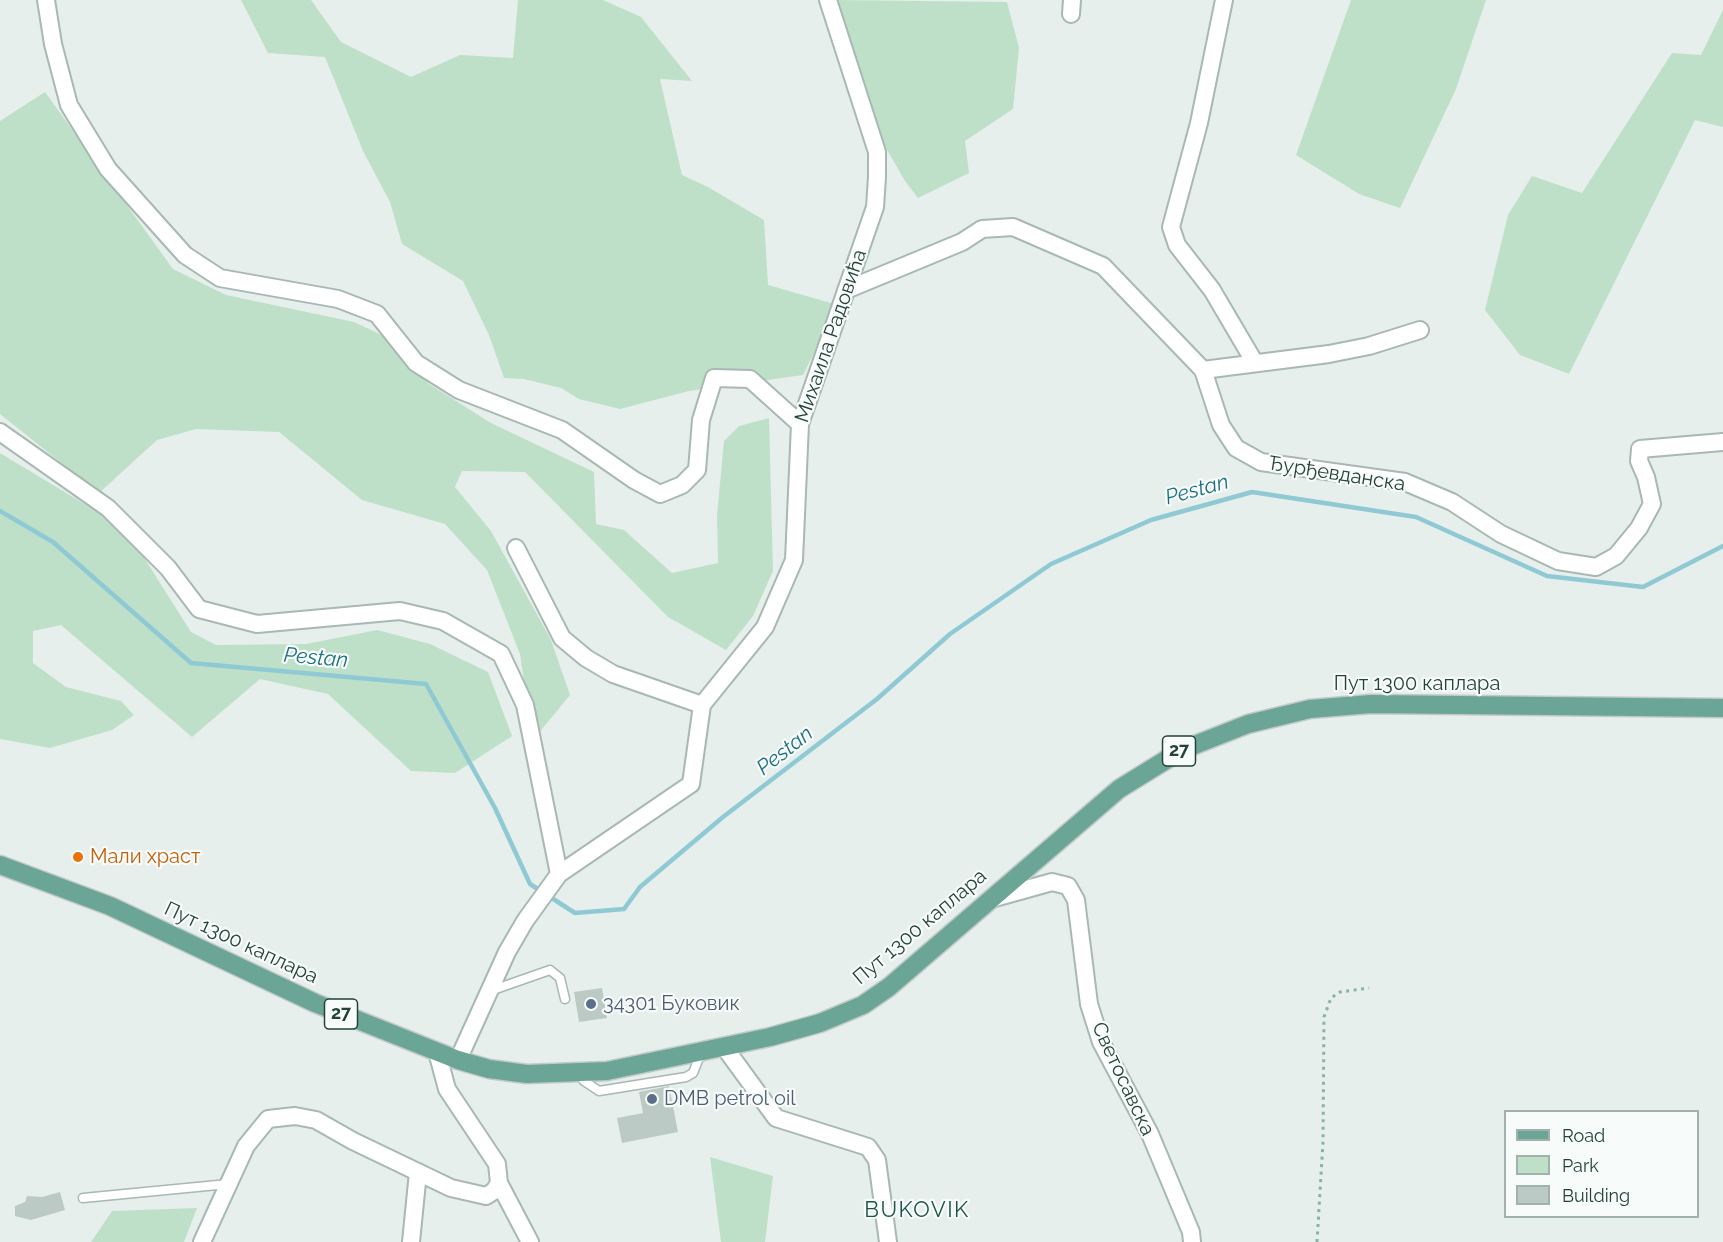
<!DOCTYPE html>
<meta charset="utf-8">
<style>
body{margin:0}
#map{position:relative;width:1723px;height:1242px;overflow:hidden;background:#e6efeb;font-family:Raleway,sans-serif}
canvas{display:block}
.legend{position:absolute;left:1504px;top:1110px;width:195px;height:108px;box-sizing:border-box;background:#f7fbf9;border:2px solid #a3b1ad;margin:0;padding:8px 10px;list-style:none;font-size:18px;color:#24423a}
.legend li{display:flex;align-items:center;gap:12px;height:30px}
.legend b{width:30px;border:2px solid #a3b1ad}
</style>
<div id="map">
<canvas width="1723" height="1242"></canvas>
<ul class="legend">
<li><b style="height:8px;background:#6aa596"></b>Road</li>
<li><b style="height:16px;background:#bfe0c8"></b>Park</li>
<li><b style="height:16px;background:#bbcac4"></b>Building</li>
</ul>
</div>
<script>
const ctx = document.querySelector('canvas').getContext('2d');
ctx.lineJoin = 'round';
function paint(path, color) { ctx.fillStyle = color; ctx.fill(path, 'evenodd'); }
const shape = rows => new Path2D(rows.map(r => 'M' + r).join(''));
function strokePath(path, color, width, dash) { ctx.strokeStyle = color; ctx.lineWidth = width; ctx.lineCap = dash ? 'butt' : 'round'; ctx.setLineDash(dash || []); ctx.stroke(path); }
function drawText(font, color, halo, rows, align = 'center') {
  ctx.font = font + ' Raleway,sans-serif'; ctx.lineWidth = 4.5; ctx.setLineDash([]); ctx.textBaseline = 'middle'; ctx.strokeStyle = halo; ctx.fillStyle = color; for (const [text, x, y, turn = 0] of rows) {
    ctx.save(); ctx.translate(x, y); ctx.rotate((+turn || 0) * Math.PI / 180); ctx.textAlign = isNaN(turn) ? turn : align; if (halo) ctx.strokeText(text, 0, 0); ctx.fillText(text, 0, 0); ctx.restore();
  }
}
paint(shape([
 [241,0,311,0,341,42,411,77,460,55,513,58,518,0,603,0,641,17,692,81,660,79,682,175,708,187,764,220,768,285,838,305,803,375,689,391,620,409,579,399,561,388,524,379,504,378,489,335,463,281,402,244,390,202,363,151,325,57,268,53],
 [837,0,1007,2,1019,48,1013,109,965,141,969,173,918,198,905,181,883,143],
 [1351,0,1486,0,1456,89,1400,208,1359,194,1296,155],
 [1723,10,1723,127,1695,120,1569,374,1520,355,1485,310,1508,215,1532,176,1582,193,1672,53,1701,55],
 [45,92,173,269,226,295,354,322,388,338,429,384,491,423,594,472,596,524,624,530,672,573,718,563,717,515,724,441,739,426,769,418,773,571,753,616,726,650,668,617,525,472,462,471,455,487,491,531,551,640,570,695,533,740,520,654,487,570,445,524,362,500,279,432,196,429,157,440,99,493,0,414,0,121],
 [0,453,126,529,191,632,216,645,306,644,377,630,430,644,488,672,512,736,455,773,411,771,328,694,260,679,192,737,61,625,33,631,33,663,66,687,121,701,134,715,112,730,50,748,0,739],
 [710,1157,773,1176,765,1242,721,1242],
 [197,1208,184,1242,91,1242,112,1211]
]), '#bfe0c8');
strokePath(shape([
 [0,511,53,542,191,663,426,684,495,808,530,884,575,913,624,909,640,887,723,817,877,699,950,634,1051,564,1151,520,1252,492,1416,517,1547,576,1643,587,1723,546]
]), '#8ec9d4', 4.5);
paint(shape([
 [602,988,607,1018,579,1022,574,992],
 [669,1086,678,1132,622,1143,617,1118,643,1113,639,1092],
 [60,1192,65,1210,31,1220,15,1216,15,1206,25,1202,27,1196,42,1197]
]), '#bbcac4');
const service = shape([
 [490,991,550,970,560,978,565,999],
 [579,1073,584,1081,599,1091,686,1077,693,1073,701,1053],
 [83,1198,228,1184]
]);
const minor = shape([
 [46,0,53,44,69,105,108,169,185,255,220,278,338,299,377,314,416,363,459,390,562,430,634,480,660,494,682,485,697,470,701,420,714,378,750,379,800,424],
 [1224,0,1199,123,1171,227,1177,245,1212,290,1255,363],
 [1071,14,1072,0],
 [846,290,962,242,982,229,1013,227,1103,266,1203,370,1221,425,1236,448,1261,462,1405,482,1452,502,1501,534,1558,561,1596,567,1616,556,1639,528,1652,504,1646,477,1639,461,1640,449,1723,442],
 [1203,370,1329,354,1369,346,1420,330],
 [0,432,108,508,168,568,199,609,257,624,400,611,443,621,501,654,525,705,559,874],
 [516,548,562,638,586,658,613,674,702,705],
 [991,899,1052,882,1068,886,1076,900,1089,1004,1101,1042,1150,1134,1191,1232,1192,1242],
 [725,1048,776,1118,868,1147,877,1160,888,1242],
 [458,1060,507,952,525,921,559,874,691,784,702,705,765,627,794,560,800,424,875,207,877,177,877,152,828,0],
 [499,1183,530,1242],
 [202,1242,246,1146,268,1119,295,1116,316,1120,353,1141,451,1188,486,1196,494,1191,499,1183,497,1164,447,1089,437,1052],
 [411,1242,418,1172]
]);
const primary = shape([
 [0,865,110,906,315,1003,458,1060,489,1069,527,1074,607,1071,770,1037,820,1023,863,1005,889,987,1119,789,1182,750,1248,724,1310,709,1371,704,1723,708]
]);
strokePath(service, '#a8b8b2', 11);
strokePath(minor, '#a8b8b2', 20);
strokePath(primary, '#c2cac8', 21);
strokePath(shape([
 [1317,1242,1323,1142,1324,1017,1331,998,1340,992,1369,988]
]), '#86b3a5', 3, [3, 4.5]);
strokePath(service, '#fff', 8);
strokePath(minor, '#fff', 16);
strokePath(primary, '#6aa596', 18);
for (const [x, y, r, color] of [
 [78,857,6,"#e8710a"],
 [591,1004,6,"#5c6f8a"],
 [652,1099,6,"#5c6f8a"]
]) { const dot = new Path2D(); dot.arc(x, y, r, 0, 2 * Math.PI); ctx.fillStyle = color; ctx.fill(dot); strokePath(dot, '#f7fbf9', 2); }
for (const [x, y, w] of [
 [1179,751,33],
 [341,1014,33]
]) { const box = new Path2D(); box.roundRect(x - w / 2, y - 15, w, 30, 4.5); ctx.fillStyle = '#f7fbf9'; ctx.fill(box); strokePath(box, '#24423a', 1.5); }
drawText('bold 18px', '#24423a', null, [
 ["27",1179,751],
 ["27",341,1014]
]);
drawText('20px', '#24423a', '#f7fbf9', [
 ["Михаила Радовића",831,336,-71],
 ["Ђурђевданска",1337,474,9],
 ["Пут 1300 каплара",1417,684],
 ["Пут 1300 каплара",920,927,-40],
 ["Пут 1300 каплара",241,943,25],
 ["Светосавска",1123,1079,65]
]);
drawText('20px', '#c56008', '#f7fbf9', [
 ["Мали храст",90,857]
], 'left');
drawText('20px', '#4e5e75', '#f7fbf9', [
 ["34301 Буковик",603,1004],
 ["DMB petrol oil",664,1099]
], 'left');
drawText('italic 21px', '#1c6f80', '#f7fbf9', [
 ["Pestan",1197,490,-15],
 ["Pestan",316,658,5],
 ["Pestan",785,751,-38]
]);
ctx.letterSpacing = '1.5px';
drawText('22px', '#1f5548', '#f7fbf9', [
 ["BUKOVIK",917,1210]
]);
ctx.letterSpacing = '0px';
</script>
